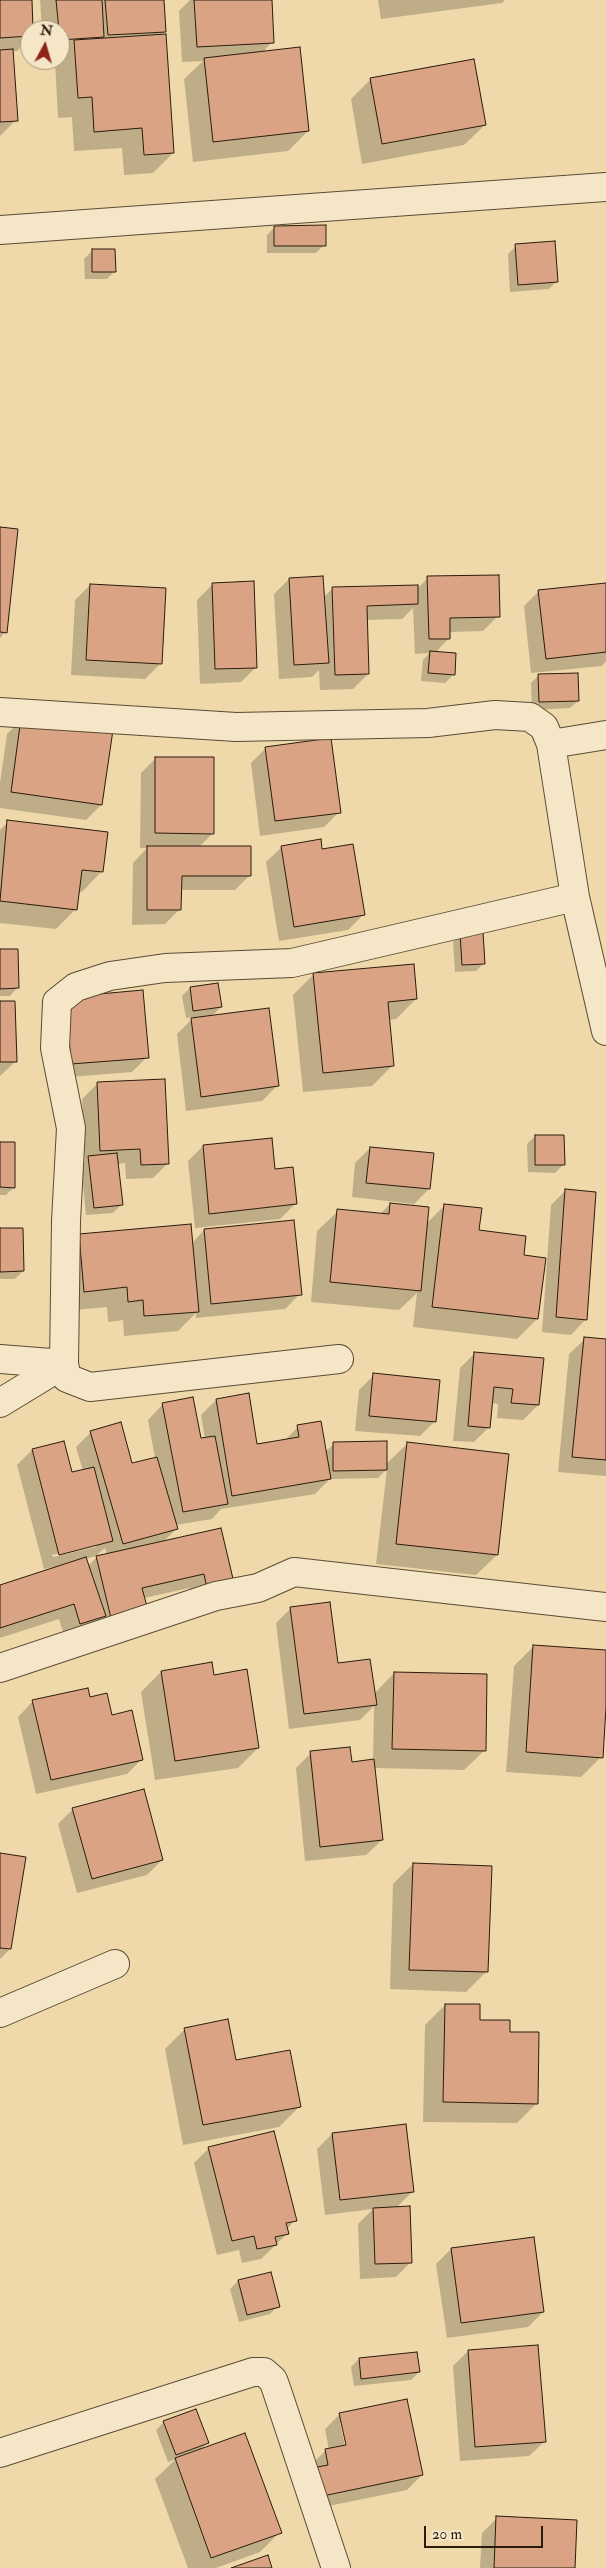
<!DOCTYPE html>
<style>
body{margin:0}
#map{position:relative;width:606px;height:2568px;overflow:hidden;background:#efd9ab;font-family:"IM FELL Double Pica",serif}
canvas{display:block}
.north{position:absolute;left:20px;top:20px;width:50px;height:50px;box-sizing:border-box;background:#f5e6c8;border:1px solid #a3957d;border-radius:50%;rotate:6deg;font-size:14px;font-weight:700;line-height:20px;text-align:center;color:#291c0c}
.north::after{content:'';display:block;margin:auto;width:18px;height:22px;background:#8f2418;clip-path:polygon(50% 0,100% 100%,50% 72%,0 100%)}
.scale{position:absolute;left:424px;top:2526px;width:119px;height:22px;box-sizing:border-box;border:2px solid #291c0c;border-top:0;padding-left:6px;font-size:15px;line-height:18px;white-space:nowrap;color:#291c0c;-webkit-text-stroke:4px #f5e6c8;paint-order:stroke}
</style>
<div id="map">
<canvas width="606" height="2568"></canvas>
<div class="north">N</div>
<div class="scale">20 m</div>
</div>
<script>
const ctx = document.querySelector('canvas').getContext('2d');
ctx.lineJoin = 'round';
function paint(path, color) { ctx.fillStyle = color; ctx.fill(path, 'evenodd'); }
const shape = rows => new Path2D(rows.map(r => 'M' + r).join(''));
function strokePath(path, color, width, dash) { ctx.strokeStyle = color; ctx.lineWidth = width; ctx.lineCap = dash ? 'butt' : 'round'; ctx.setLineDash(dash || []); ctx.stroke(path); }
paint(shape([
 [0,0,30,0,32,30,30,30,30,38,17,51,12,51,16,120,0,136],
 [40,0,163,0,165,31,160,36,173,153,153,173,124,175,122,148,74,151,72,117,58,118,55,62,60,60,63,53,60,53,60,30,42,30],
 [190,0,270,0,272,42,262,53,308,131,288,151,193,162,184,79,203,61,182,62,179,11],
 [378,0,505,0,502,3,381,19],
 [371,79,485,125,464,145,362,164,351,99],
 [275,227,324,245,316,253,267,253,267,235],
 [516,246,557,281,549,289,510,292,508,254],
 [92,251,115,271,107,279,85,279,84,259],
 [0,528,5,632,0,638],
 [428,578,498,616,483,631,449,632,449,638,435,653,455,654,453,675,445,683,421,681,423,660,429,653,415,654,413,608,402,619,366,620,368,674,353,689,320,690,319,670,312,677,279,679,274,594,289,579,323,598,332,589,417,589],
 [606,584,606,661,602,666,531,673,524,606,539,591],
 [90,585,160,664,145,679,71,675,75,600],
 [212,585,256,667,241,682,200,684,197,600],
 [539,675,578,701,570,708,532,710,531,683],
 [22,719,101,805,86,820,0,808,0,783,7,734],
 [266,748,339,812,324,827,260,836,251,763],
 [156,758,213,833,199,847,250,875,235,890,180,890,180,909,165,924,132,925,133,863,147,848,140,848,141,773],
 [8,822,102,871,82,892,78,891,76,909,56,929,0,923,0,830],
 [282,847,363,915,348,930,279,941,266,862],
 [461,935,484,963,476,971,455,972,453,942],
 [0,950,17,988,10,996,0,996],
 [314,974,416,999,396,1019,388,1020,392,1066,372,1086,303,1092,293,995],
 [190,988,221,1007,211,1017,277,1086,262,1101,186,1111,177,1034,194,1017,186,1018,182,996],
 [0,1002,16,1061,0,1076],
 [51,1013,147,1057,132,1072,57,1078],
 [97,1084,168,1163,153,1178,126,1179,125,1163,117,1164,121,1205,113,1213,86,1215,81,1165,85,1161,82,1099],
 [535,1136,563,1165,555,1173,528,1172,527,1144],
 [0,1143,14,1187,6,1195,0,1195],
 [203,1146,274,1171,295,1204,280,1219,195,1228,188,1161],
 [370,1148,429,1189,414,1204,352,1197,355,1163],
 [566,1190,586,1319,571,1335,542,1332,551,1205],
 [390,1204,426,1224,445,1205,478,1231,523,1256,537,1319,517,1339,413,1327,417,1293,399,1310,311,1302,317,1231,338,1211,380,1214],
 [0,1229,23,1271,15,1279,0,1279],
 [204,1230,300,1294,285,1309,196,1318,196,1313,178,1331,124,1336,123,1320,108,1322,107,1307,65,1311,80,1235,192,1243],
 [585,1339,606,1341,606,1476,558,1472,569,1354],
 [475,1353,538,1405,523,1420,497,1418,498,1404,491,1403,489,1427,474,1442,453,1441,460,1368],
 [374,1375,435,1421,420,1436,355,1431,359,1390],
 [216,1400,256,1446,284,1441,298,1427,325,1452,334,1444,385,1465,407,1444,497,1555,476,1575,376,1564,387,1469,378,1478,330,1479,315,1494,221,1509,212,1519,175,1525,176,1529,163,1542,232,1583,193,1604,189,1588,144,1598,147,1609,65,1638,59,1619,0,1638,0,1586,54,1569,54,1567,44,1569,17,1465,32,1450,71,1474,83,1471,76,1447,91,1432,131,1465,155,1458,148,1420,163,1404,200,1440,205,1439,201,1415],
 [96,1544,96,1547,53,1557,52,1555],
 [105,1548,107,1555,97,1557,88,1566,85,1559,96,1556],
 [291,1608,337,1664,374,1694,394,1673,485,1750,464,1770,374,1768,382,1840,366,1855,305,1861,296,1768,311,1753,350,1763,373,1761,374,1706,360,1720,289,1729,276,1623],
 [534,1646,606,1651,601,1757,581,1777,506,1772,514,1666],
 [161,1672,213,1676,258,1748,238,1768,155,1780,141,1692],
 [33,1701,111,1716,142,1759,127,1774,36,1794,18,1717],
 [73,1809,162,1860,147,1875,77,1893,58,1824],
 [0,1854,10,1949,0,1959],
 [413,1864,486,1972,466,1992,390,1989,393,1884],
 [445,2005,509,2033,537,2103,517,2123,423,2122,425,2025],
 [185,2029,235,2062,299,2107,279,2127,183,2145,165,2049],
 [332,2134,413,2191,396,2208,411,2262,396,2277,360,2279,358,2224,373,2209,325,2215,317,2149],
 [209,2148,295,2220,286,2230,287,2234,261,2259,242,2263,239,2250,217,2255,194,2163],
 [451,2249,543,2312,528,2327,447,2338,436,2264],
 [238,2281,278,2306,270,2314,239,2322,230,2289],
 [468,2351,545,2441,529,2456,460,2461,453,2366],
 [359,2359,419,2372,411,2380,354,2386,351,2367],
 [340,2414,422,2475,407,2490,304,2511,310,2466,325,2451,329,2450,325,2429],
 [340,2423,343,2423,349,2451,346,2451],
 [164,2422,208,2442,200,2450,280,2532,260,2552,216,2568,188,2568,155,2479,176,2459,168,2462,156,2430],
 [497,2518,574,2568,480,2568,482,2533]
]), '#0003');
const building = shape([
 [0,0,32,0,33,30,30,30,30,36,0,38,0,0],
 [56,0,102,0,104,37,60,40,56,0],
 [105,0,164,0,166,32,108,35,105,0],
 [194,0,272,0,274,43,197,47,194,0],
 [166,34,174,153,144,155,142,128,94,132,92,97,78,98,74,40,166,34],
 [300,47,309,131,213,142,204,58,300,47],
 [13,49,18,121,0,122,0,50,13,49],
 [474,59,486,125,382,144,370,78,474,59],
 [326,225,326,246,274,246,274,226,326,225],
 [555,241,558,282,518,285,515,244,555,241],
 [92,249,115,249,116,272,92,272,92,249],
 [0,527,18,529,7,633,0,632,0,527],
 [499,575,500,617,450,618,450,639,429,639,427,576,499,575],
 [323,576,329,663,294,665,289,578,323,576],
 [254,581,257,668,215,669,212,583,254,581],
 [606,583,606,652,546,659,538,590,606,583],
 [90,584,166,588,162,664,86,660,90,584],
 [418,585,418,604,367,606,369,674,335,675,332,587,418,585],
 [430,651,456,653,455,675,428,673,430,651],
 [578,673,579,701,539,702,538,674,578,673],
 [21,718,113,730,102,805,11,792,21,718],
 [331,738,341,813,275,821,265,747,331,738],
 [155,757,214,757,214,834,155,833,155,757],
 [7,820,108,832,103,872,82,870,77,910,0,901,7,820],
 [321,839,322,849,353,844,365,915,294,927,281,846,321,839],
 [147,846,251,846,251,876,182,876,181,910,147,910,147,846],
 [483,932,485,964,462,965,460,933,483,932],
 [0,949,18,949,19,988,0,989,0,949],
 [414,964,417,999,388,1002,394,1066,323,1073,313,973,414,964],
 [218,983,222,1007,193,1011,190,987,218,983],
 [143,990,149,1058,71,1064,66,997,143,990],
 [0,1001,15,1001,17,1062,0,1062,0,1001],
 [269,1008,279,1086,201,1097,191,1018,269,1008],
 [165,1079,169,1164,141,1165,140,1149,100,1151,97,1082,165,1079],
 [535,1135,564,1135,565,1165,535,1165,535,1135],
 [272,1138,275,1169,293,1167,297,1204,209,1214,203,1145,272,1138],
 [0,1142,15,1142,15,1188,0,1187,0,1142],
 [370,1147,434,1153,430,1189,366,1183,370,1147],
 [117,1153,123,1205,94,1208,88,1156,117,1153],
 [565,1189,596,1192,587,1320,556,1317,565,1189],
 [390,1203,429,1207,421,1291,330,1282,337,1209,389,1214,390,1203],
 [444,1204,482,1208,479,1230,526,1236,524,1255,546,1258,538,1319,432,1307,444,1204],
 [294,1220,302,1295,211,1304,204,1229,294,1220],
 [191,1224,199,1312,144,1316,143,1300,128,1302,127,1287,84,1292,79,1234,191,1224],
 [0,1228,23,1228,24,1271,0,1272,0,1228],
 [584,1337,606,1339,606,1460,572,1457,584,1337],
 [474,1352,544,1358,539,1405,511,1403,513,1389,494,1387,490,1428,468,1426,474,1352],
 [373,1373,440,1380,436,1422,369,1416,373,1373],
 [249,1393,257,1444,299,1437,297,1425,321,1421,331,1479,232,1496,216,1399,249,1393],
 [193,1397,201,1438,215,1436,228,1504,183,1512,162,1403,193,1397],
 [121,1422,132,1463,157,1457,178,1529,123,1544,90,1431,121,1422],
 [64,1441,72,1472,94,1467,113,1541,59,1555,32,1449,64,1441],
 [387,1441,387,1470,333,1471,333,1442,387,1441],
 [407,1442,509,1454,498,1555,396,1544,407,1442],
 [221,1528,234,1583,207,1589,204,1574,142,1588,148,1610,111,1618,96,1556,221,1528],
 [86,1557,106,1616,80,1624,74,1604,0,1628,0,1585,86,1557],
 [330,1602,338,1663,370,1659,377,1705,304,1714,290,1607,330,1602],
 [533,1645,606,1650,606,1707,603,1758,526,1752,533,1645],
 [212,1662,214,1675,247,1669,259,1748,175,1761,161,1671,212,1662],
 [394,1672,487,1674,486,1751,392,1749,394,1672],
 [88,1688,90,1697,107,1693,112,1715,132,1710,143,1760,51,1780,32,1700,88,1688],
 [350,1747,352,1762,374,1759,383,1840,320,1847,310,1751,350,1747],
 [144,1789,163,1860,92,1879,72,1808,144,1789],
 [0,1853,26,1857,11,1949,0,1948,0,1853],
 [413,1863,492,1866,488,1972,409,1970,413,1863],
 [445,2004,480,2004,480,2020,510,2020,510,2032,539,2032,538,2104,443,2102,445,2004],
 [228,2019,236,2060,290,2050,301,2107,203,2125,184,2028,228,2019],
 [406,2124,414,2192,340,2200,332,2133,406,2124],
 [274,2131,297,2221,286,2223,289,2234,275,2237,277,2245,257,2249,254,2236,232,2241,208,2147,274,2131],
 [410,2206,412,2263,375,2264,373,2208,410,2206],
 [534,2237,544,2312,461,2323,451,2248,534,2237],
 [271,2272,280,2307,247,2315,238,2280,271,2272],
 [538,2345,546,2442,475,2447,468,2350,538,2345],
 [417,2352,420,2372,361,2379,359,2358,417,2352],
 [407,2399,423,2475,318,2497,312,2468,328,2465,325,2449,346,2445,339,2413,407,2399],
 [196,2409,209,2443,176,2455,163,2421,196,2409],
 [245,2433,282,2533,211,2558,175,2458,245,2433],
 [496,2516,577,2520,575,2568,494,2568,496,2516],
 [268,2555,272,2568,231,2568,268,2555]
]);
paint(building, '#daa384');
strokePath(building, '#291c0c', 1);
const street = shape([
 [0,230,606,187],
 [0,712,236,727,428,723,495,715,530,717,544,727,551,744,606,735],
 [551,744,575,897,606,1031],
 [0,1359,64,1364],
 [339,1359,90,1387,67,1378,64,1364,66,1221,71,1128,55,1048,57,1002,76,987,110,976,165,968,292,963,575,897],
 [0,1403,64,1364],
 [0,1668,216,1596,258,1588,294,1572,606,1607],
 [0,2013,115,1964],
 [0,2453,253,2372,264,2372,273,2380,276,2388,336,2568]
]);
strokePath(street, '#5a4b34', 30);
strokePath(street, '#f5e6c8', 28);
</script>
